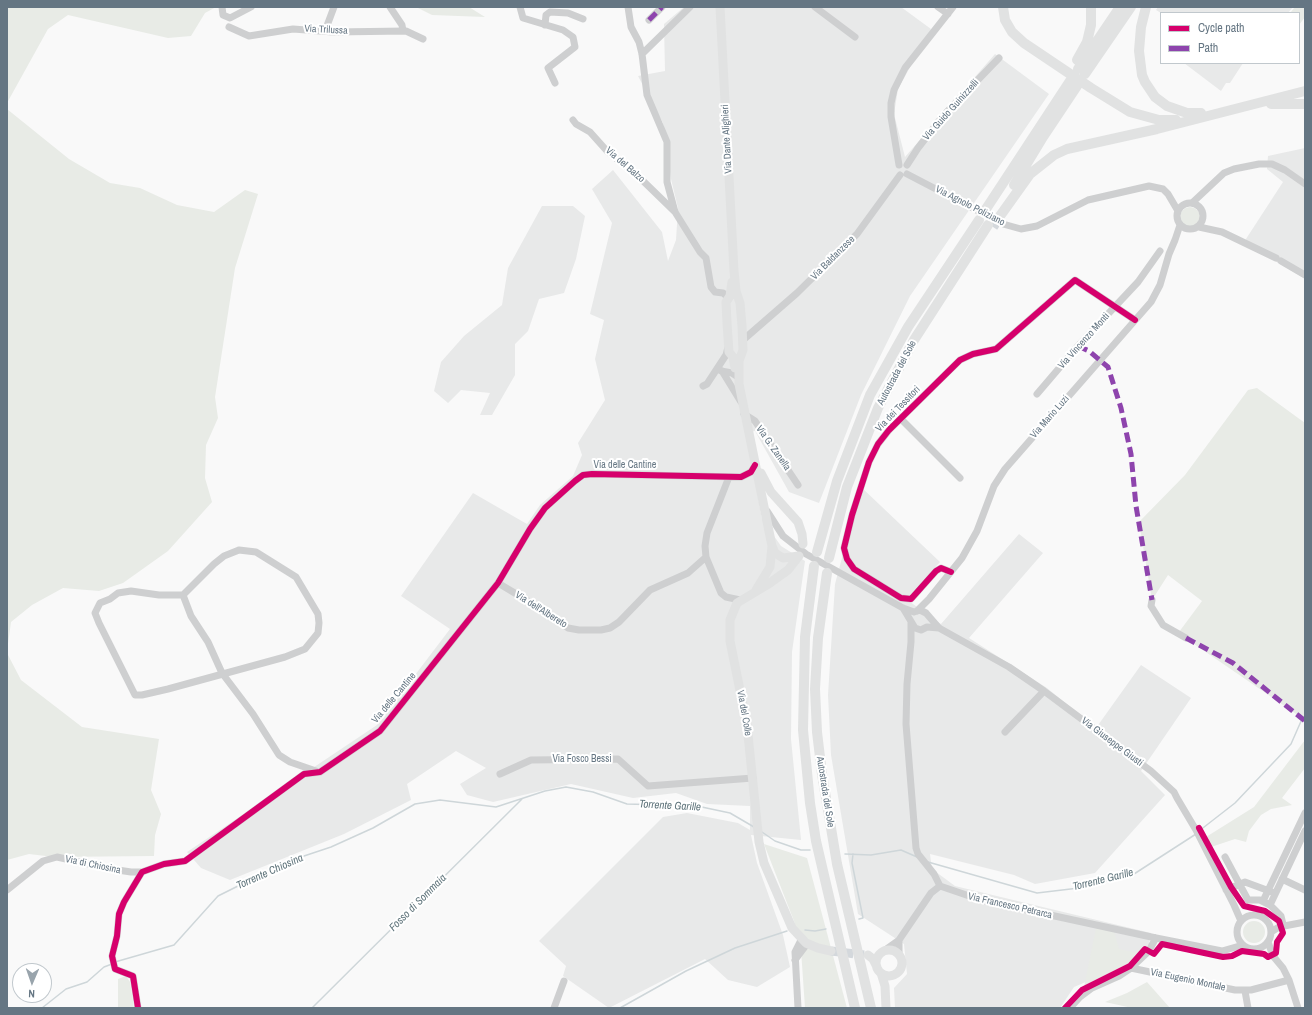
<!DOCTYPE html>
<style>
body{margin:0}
#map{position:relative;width:1312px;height:1015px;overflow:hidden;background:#f9f9f9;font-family:"Archivo Narrow",sans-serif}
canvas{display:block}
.frame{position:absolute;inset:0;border:8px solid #657683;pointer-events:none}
.legend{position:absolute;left:1160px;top:12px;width:140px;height:52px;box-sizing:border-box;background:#fff;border:1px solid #c1c8cd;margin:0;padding:5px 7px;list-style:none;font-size:12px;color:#657683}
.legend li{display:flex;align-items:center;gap:8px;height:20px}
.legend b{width:20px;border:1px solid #c1c8cd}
.north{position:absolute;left:12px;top:963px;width:40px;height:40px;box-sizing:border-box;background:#fff;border:1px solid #c1c8cd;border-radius:50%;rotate:182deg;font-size:11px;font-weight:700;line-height:16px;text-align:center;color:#657683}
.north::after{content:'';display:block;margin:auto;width:14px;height:18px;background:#99a4ac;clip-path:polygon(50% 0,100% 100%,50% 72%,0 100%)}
</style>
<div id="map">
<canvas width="1312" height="1015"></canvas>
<div class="frame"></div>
<ul class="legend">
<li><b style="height:5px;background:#d6006c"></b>Cycle path</li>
<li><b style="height:5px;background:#8e44ad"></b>Path</li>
</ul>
<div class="north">N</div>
</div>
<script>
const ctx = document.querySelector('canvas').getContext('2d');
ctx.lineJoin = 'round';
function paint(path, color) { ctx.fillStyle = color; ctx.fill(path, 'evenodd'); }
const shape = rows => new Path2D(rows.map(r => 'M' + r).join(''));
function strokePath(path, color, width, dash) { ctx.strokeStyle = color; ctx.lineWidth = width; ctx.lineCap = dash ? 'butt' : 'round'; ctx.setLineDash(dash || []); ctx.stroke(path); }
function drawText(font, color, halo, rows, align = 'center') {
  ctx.font = font + ' "Archivo Narrow",sans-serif'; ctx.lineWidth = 4; ctx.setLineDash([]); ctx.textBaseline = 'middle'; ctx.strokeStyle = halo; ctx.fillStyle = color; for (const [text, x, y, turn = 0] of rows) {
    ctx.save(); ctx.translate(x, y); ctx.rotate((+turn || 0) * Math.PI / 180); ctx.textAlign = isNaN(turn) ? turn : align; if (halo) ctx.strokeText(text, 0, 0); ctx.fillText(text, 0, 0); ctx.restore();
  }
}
paint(shape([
 [684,7,901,7,931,29,898,89,894,114,905,157,995,54,1049,94,910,296,861,395,819,503,789,492,755,431,746,432,762,519,781,546,805,561,792,652,791,739,801,840,751,835,757,863,783,935,790,967,757,987,728,980,705,959,609,1008,563,976,566,966,539,941,663,817,687,813,738,823,750,830,750,806,707,804,676,793,633,798,571,784,493,802,467,795,460,784,486,768,456,751,407,784,411,800,344,834,230,880,201,868,187,852,377,725,450,629,401,596,473,493,527,524,540,505,573,476,582,455,578,443,605,400,595,359,604,320,590,314,612,223,592,189,613,170,662,232,668,261,676,240,678,208,671,179,663,123,638,76,665,71,664,24],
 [1158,7,1293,7,1288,13,1161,13,1156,10],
 [1184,63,1243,63,1230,83,1226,83,1221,91],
 [1305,148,1305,279,1244,242,1283,182,1267,169,1268,156],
 [542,206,573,206,585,216,576,259,564,293,539,299,528,331,515,344,515,375,492,415,480,415,490,393,461,390,448,403,434,391,441,362,464,336,502,305,508,268],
 [861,487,940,562,906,599,941,624,1019,534,1043,553,969,638,1047,688,1096,728,1141,665,1191,698,1141,771,1165,795,1095,873,1035,884,1014,875,930,854,932,869,955,886,1151,933,1149,944,1126,965,1074,987,1060,1008,895,1008,894,988,907,974,904,944,858,914,831,755,828,695,835,584]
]), '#e8e9e9');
paint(shape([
 [7,7,216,7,205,13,191,36,168,38,68,15,48,29,7,103],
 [416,7,469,7,485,17,432,15],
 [1295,7,1305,7,1305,17,1299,25,1299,13,1290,13],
 [7,109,69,159,110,183,140,188,177,205,214,212,245,190,258,194,235,268,215,397,218,418,206,445,205,478,212,502,168,551,123,583,99,591,63,588,32,605,11,622,7,651],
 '1180 217a10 10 0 1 1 20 0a10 10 0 1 1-20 0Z',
 [1257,388,1305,423,1305,716,1302,718,1181,635,1179,632,1202,601,1168,575,1152,600,1139,522,1185,475,1248,390],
 [7,653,21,680,82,727,159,739,151,790,161,814,155,835,154,856,54,857,29,854,7,860],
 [1305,740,1305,768,1282,798,1292,805,1271,809,1261,815,1249,831,1246,842,1235,839,1211,847,1206,837,1254,807],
 [764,844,807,858,847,1008,805,1008,801,950,794,921],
 '1243 932a11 11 0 1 1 22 0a11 11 0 1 1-22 0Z',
 [1096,928,1114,931,1119,949,1142,954,1128,965,1084,987],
 [126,976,130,982,134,1008,118,1008,118,979],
 [1147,982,1170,1008,1132,1008,1105,1002,1127,993]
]), '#e8ebe6');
strokePath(shape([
 [1199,831,1235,803,1291,744,1302,719,1305,716],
 [762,832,775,841,801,850,810,850],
 [845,854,871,855,901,850,917,857],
 [853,854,852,863,863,918,859,919],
 [928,862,1037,893,1079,888,1134,874,1196,834],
 [805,930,815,931,826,929],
 [115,962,174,945,218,896,286,862,331,847,373,828,415,804,440,800,496,807,545,791,566,787,593,792,627,804,697,806,730,813,754,827],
 [42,1008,66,989,87,982,104,967,112,964],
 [312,1008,522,799],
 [620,1008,686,971,735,948,787,931]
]), '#ced6d9', 1.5);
strokePath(shape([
 [831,951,864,955]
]), '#d4d8dc', 9, [9, 4.5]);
strokePath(shape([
 [993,227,1000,216]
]), '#d4d8dc', 10, [10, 5]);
strokePath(shape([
 [222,7,223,15,230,18,251,7],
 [390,7,402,25,403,31],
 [520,7,523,18,563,30,573,37,575,47,548,68,555,83],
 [628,7,631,27,639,42,642,54,647,95,667,142,667,182,675,212,700,252,706,258,711,287,715,292,723,293,729,298],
 [815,7,855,37],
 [938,7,948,14],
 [649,20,662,7],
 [545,25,546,15,550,12,568,13,583,19],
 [229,27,249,36,293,29,333,32,406,31,423,39],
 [325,31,334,7],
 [642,54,690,7],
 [573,120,576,124,590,132,607,151,638,176,674,211],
 [899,165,891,117,891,103,894,90,905,68,953,7],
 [907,165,918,148,943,116,999,58],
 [907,174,1003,224,1021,229,1037,226,1088,200,1149,186,1163,189,1168,194,1178,211],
 '1177 216a13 13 0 1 1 26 0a13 13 0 1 1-26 0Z',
 [1192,203,1224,173,1234,169,1259,164,1272,164,1285,170,1305,184],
 [1199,227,1222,232,1276,258],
 [1281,261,1305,275],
 [743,340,797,293,857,234,900,175],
 [721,371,732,373,738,377],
 [722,371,741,402],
 [703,386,707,384,726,355,728,347],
 [1037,394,1078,346,1138,282,1160,251],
 [744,414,755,421,798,485],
 [901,419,960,478],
 [729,477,707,533,705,546,706,557,721,593,726,597,740,600],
 [767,511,783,536,806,554,903,608,914,612,920,610,926,613,939,628,1009,667,1044,691,1151,771,1174,792,1177,798,1196,830,1234,905,1241,921],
 [239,550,256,552,296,577,318,614,319,623,318,633,305,649,285,657,168,689,142,695,135,695,99,623,95,613,100,603,110,599,118,593,131,591,159,595,183,595,214,564,224,556,239,550],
 [951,572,941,568,936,571,911,599,901,598,854,569,847,559,844,548,852,515,869,462,878,444,889,430,960,360,973,354,996,349,1075,280,1135,320],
 [498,583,543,610,568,628,579,630,601,630,610,628,619,622,650,590,688,573,706,557],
 [183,595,191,616,208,642,222,673,253,714,279,755,290,762,316,771],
 [1152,600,1151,606,1163,625,1186,638],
 [903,608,915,628,921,630,927,627,939,628],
 [917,611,929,599,962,558,977,531,994,486,1005,469,1151,302,1160,285,1169,254,1175,240,1180,225],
 [911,623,911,642,907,684,906,724,916,848,918,854,934,874,940,886],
 [1005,732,1044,691],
 [500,774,531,760,618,759,648,786,753,778],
 [1225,857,1248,900,1260,900,1270,905,1281,916,1283,924],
 [1282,879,1305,890],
 [940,886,981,900,1156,938,1222,951,1243,945],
 [7,890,43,861,57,857,111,869,131,872,142,872],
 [1226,890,1245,882,1272,892],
 [1263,901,1305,813],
 [1270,905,1305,831],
 '1237 932a17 17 0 1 1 34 0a17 17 0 1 1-34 0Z',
 [1271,932,1279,927,1305,922],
 [1268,942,1273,956,1283,968,1289,980,1298,1008],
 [885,950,899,940,931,893,940,886],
 [899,954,899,940],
 [795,960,807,944],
 [1131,968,1235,990,1251,990,1289,980],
 [1245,991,1248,1008],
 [138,1008,133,976,115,969,112,956,117,936,119,914,124,902,142,872,164,864,185,861,304,774,320,772,380,731,498,583,530,529,545,508,575,481,583,475,592,474,741,477,751,472,755,465],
 [554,1008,564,981],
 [798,1008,795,952,801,940],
 [1070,1008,1080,997,1092,988,1119,976,1131,968,1148,952,1156,938]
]), '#cecfd0', 7);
strokePath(shape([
 [720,7,734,271,736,291,740,303,742,326,743,350,739,361,739,384,772,546,770,567,756,590],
 [732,282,730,296,726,302,727,323,729,352,733,357,735,368],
 [761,473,771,492,798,522,802,534,803,544],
 [772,546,775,553,783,558,799,556],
 [799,556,788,570,767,585,737,603,730,620,730,641,747,725,759,842,764,863,792,928,806,943,818,948,831,951],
 '876 963a13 13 0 1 1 26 0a13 13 0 1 1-26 0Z',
 [868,955,873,959,877,967],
 [881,973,885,986,886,1008]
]), '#e1e2e2', 9);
strokePath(shape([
 [1003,7,1005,20,1012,32,1024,43,1091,88,1130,112,1159,120,1176,120],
 [1146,7,1141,27,1139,51,1142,75,1145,82,1155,97,1167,106,1187,113,1201,113],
 [1077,60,1087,42,1091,25,1091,7],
 [1078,69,1120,7],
 [1085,74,1131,7],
 [1271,104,1305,104],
 [1014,185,1043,137,1077,86],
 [986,209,1070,81],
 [1000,216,1030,174,1054,155,1067,149,1157,129,1305,91],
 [817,552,837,481,870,395,908,327,979,220],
 [829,558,847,487,878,408,914,340,988,225],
 [814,566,805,637,803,730,810,803,816,841,855,1008],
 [827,573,818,638,815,689,817,732,822,774,837,864,871,1008]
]), '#e1e2e2', 10);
strokePath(shape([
 [649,20,662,7],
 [1078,346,1089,351,1108,367,1121,408,1131,454,1136,506,1152,600],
 [1186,638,1233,663,1305,721]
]), '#8e44ad', 5, [10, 5]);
strokePath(shape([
 [951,572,941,568,936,571,911,599,901,598,854,569,847,559,844,548,852,515,869,462,878,444,889,430,960,360,973,354,996,349,1075,280,1135,320],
 [138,1008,133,976,115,969,112,956,117,936,119,914,124,902,142,872,164,864,185,861,304,774,320,772,380,731,498,583,530,529,545,508,575,481,583,475,592,474,741,477,751,472,755,465],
 [1065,1008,1082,990,1130,966,1145,949,1154,954,1162,944,1223,957,1232,956,1242,951,1264,954,1268,957,1276,953,1277,942,1283,933,1279,921,1265,911,1244,906,1231,887,1199,828]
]), '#d6006c', 6);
drawText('10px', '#657683', '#fff', [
 ["Via Trilussa",326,30,3],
 ["Via Guido Guinizzelli",951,110,-48],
 ["Via Dante Alighieri",727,139,-93],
 ["Via del Balzo",625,165,41],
 ["Via Agnolo Poliziano",970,206,27],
 ["Via Baldanzese",833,258,-45],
 ["Via Vincenzo Monti",1084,341,-48],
 ["Autostrada del Sole",897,373,-62],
 ["Via dei Tessitori",898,409,-46],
 ["Via Mario Luzi",1050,417,-49],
 ["Via G. Zanella",773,448,55],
 ["Via delle Cantine",625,465],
 ["Via dell'Albereto",541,610,32],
 ["Via delle Cantine",394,698,-50],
 ["Via del Colle",744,713,80],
 ["Via Giuseppe Giusti",1112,742,37],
 ["Via Fosco Bessi",582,759],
 ["Autostrada del Sole",825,792,81],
 ["Via di Chiosina",93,865,12],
 ["Via Francesco Petrarca",1010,906,13],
 ["Via Eugenio Montale",1188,980,12]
]);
drawText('italic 11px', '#60757c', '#fff', [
 ["Torrente Garille",670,806,3],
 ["Torrente Chiosina",270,872,-24],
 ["Torrente Garille",1103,880,-14],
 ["Fosso di Sommaia",418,903,-45]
]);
</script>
